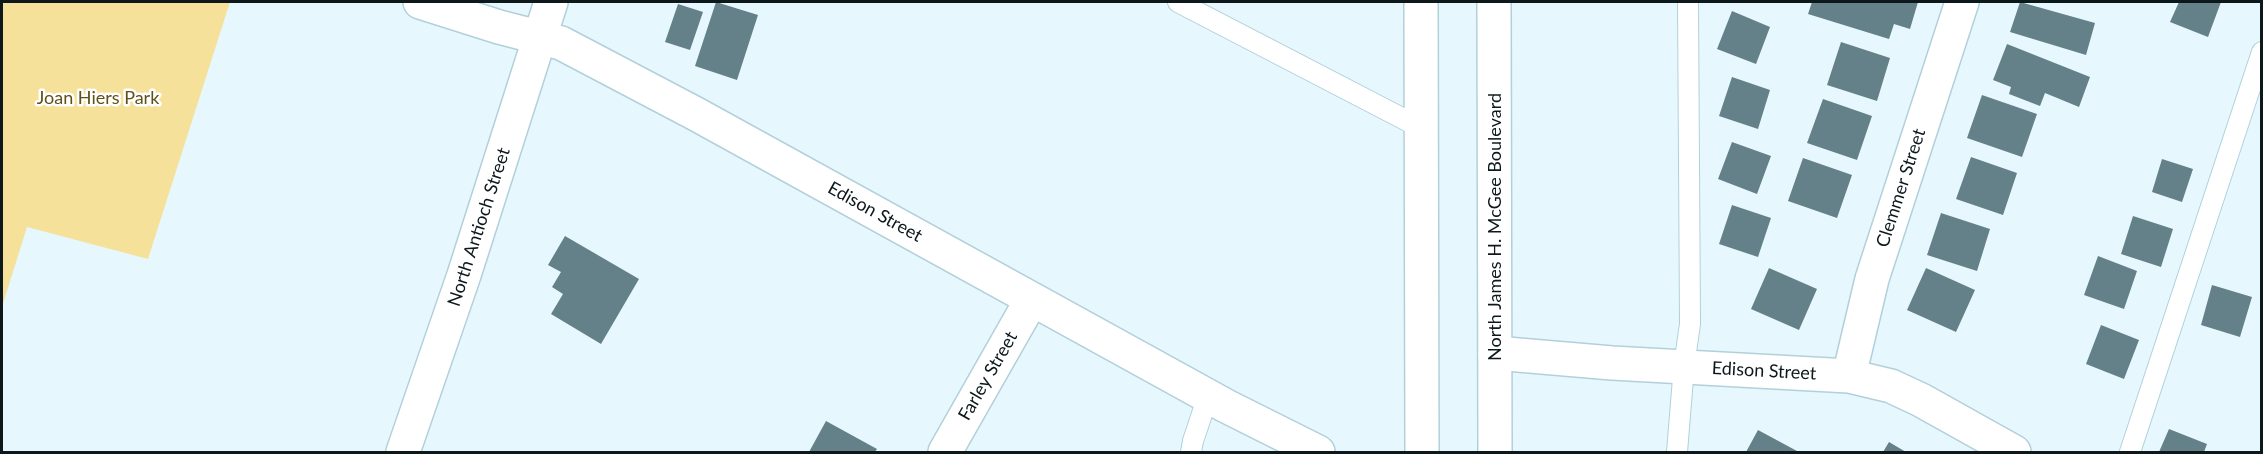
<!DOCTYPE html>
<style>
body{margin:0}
#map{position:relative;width:2263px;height:454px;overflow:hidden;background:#e6f8fe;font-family:Lato,sans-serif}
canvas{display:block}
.frame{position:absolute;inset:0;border:3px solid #0d181b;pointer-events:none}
</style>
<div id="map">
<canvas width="2263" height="454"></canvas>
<div class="frame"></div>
</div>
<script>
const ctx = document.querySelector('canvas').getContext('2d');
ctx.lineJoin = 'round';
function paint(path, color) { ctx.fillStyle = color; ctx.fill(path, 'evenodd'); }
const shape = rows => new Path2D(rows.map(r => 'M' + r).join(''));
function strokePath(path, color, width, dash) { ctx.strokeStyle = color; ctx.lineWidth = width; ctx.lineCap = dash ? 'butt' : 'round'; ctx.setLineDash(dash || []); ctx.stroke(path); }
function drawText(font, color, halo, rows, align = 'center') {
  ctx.font = font + ' Lato,sans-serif'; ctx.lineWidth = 5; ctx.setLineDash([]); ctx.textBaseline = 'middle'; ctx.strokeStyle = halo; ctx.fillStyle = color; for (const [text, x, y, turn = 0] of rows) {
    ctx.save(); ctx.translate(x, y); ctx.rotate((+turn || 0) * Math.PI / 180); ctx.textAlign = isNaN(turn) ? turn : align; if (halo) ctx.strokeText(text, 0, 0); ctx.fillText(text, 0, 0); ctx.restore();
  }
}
paint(shape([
 [2,2,230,2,148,259,27,227,2,307]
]), '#f5e19a');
paint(shape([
 [716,2,758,15,737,80,695,66],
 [1812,2,1918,2,1910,29,1894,24,1889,39,1808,14],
 [2020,2,2095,23,2086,55,2010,32],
 [2179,2,2221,2,2208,37,2170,22],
 [678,4,703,12,690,50,665,42],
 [1732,11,1770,27,1756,64,1717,49],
 [1841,42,1890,58,1877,101,1827,85],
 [2007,44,2090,77,2079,107,2045,93,2040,106,2009,94,2011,87,1993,80],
 [1732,77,1770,90,1758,129,1719,116],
 [1982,95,2037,114,2022,157,1967,138],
 [1823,99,1872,116,1857,160,1807,143],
 [1732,142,1771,156,1757,194,1718,179],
 [1971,157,2017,173,2003,215,1956,199],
 [1803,158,1852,175,1837,218,1788,201],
 [2162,159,2193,169,2182,202,2152,192],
 [1732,205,1771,218,1758,257,1719,244],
 [1941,213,1990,229,1977,271,1927,255],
 [2133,216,2173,229,2161,267,2121,254],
 [565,236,639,279,601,344,551,314,563,294,552,287,561,272,548,265],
 [2098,256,2137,271,2124,309,2084,295],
 [1769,268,1817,289,1799,330,1751,309],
 [1926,268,1975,290,1956,332,1907,310],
 [2212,285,2252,297,2240,337,2201,325],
 [2101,325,2139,340,2124,379,2086,364],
 [826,421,877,449,875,452,809,452],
 [2169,429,2207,444,2204,452,2159,452],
 [1758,430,1797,451,1796,452,1746,452],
 [1889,442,1906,452,1883,452]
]), '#648089');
const service = shape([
 [1178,2,1421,128],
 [1191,452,1193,441,1208,396],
 [1677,452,1684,366,1690,324,1688,2],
 [2130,452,2262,52]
]);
const minor = shape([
 [420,2,499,27,561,43,696,114,1226,406,1318,452],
 [1495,353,1612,363,1849,376,1891,386,1921,400,2014,452],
 [1849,376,1872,279,1962,2],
 [403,452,464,275,551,2],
 [945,452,1032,299]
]);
const secondary = shape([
 [1421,2,1422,452],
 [1494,2,1495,452]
]);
strokePath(service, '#b2d0da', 22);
strokePath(minor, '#b2d0da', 36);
strokePath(secondary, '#b2d0da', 36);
strokePath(service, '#fff', 20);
strokePath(minor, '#fff', 33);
strokePath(secondary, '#fff', 33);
drawText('18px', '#605119', '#fff', [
 ["Joan Hiers Park",98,98]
]);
drawText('18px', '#0d181b', '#fff', [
 ["Clemmer Street",1901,188,-72],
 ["Edison Street",875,212,29],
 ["North Antioch Street",479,227,-72],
 ["North James H. McGee Boulevard",1495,227,-90],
 ["Edison Street",1764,371,3],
 ["Farley Street",988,376,-60]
]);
</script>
